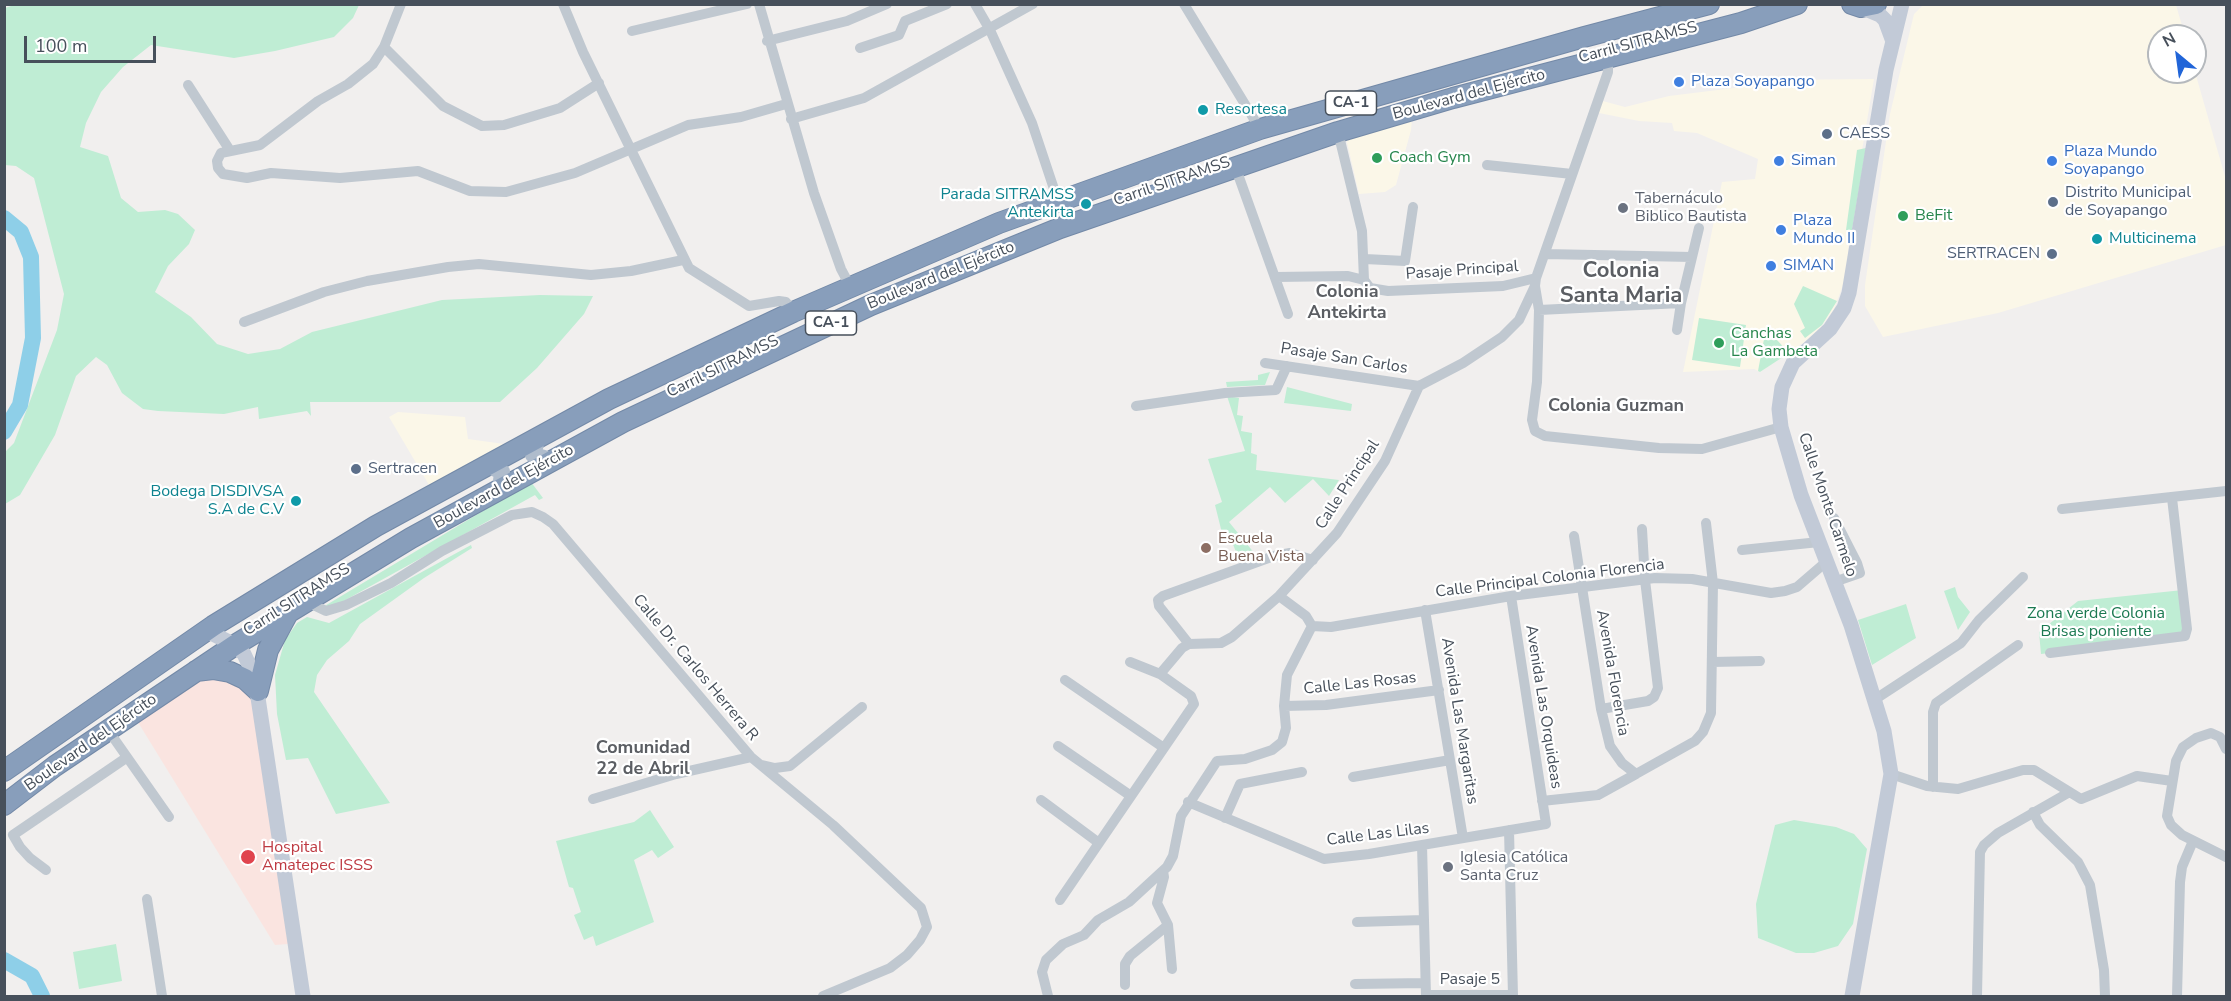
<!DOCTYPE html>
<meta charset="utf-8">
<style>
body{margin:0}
#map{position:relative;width:2231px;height:1001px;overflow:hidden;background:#f1efee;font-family:"Nunito Sans",sans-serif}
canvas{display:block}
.frame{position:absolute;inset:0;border:6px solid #47505b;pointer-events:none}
.north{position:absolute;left:2147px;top:24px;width:60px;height:60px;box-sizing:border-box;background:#fff;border:2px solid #b5b9bd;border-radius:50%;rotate:331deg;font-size:16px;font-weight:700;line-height:24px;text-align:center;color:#47505b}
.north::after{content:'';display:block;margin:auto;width:21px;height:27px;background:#2165d8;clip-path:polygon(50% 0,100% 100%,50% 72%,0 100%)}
.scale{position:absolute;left:24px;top:36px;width:132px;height:27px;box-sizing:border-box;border:3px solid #47505b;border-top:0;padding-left:8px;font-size:18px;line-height:21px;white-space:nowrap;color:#47505b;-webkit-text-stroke:4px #fff;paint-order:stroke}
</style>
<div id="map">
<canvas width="2231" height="1001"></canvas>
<div class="frame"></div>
<div class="north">N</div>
<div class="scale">100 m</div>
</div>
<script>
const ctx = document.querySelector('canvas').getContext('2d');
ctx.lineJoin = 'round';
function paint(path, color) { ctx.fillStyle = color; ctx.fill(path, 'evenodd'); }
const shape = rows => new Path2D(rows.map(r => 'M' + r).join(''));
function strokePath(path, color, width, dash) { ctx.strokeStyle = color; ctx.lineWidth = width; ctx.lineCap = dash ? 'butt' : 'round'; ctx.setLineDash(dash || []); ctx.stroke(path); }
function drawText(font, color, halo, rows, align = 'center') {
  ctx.font = font + ' "Nunito Sans",sans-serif'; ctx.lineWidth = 4.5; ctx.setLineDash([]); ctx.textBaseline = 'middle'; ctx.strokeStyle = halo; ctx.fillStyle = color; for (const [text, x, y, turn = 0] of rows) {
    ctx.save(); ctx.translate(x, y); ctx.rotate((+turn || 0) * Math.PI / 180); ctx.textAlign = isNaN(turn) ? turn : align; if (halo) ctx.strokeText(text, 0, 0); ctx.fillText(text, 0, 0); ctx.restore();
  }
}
paint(shape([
 [1924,4,2176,5,2185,36,2159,36,2159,72,2195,72,2226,180,2226,245,1998,313,1883,337,1865,306,1865,285,1890,114,1914,14],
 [1874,79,1851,216,1846,277,1834,309,1820,328,1803,343,1760,372,1754,369,1683,372,1722,182,1755,179,1758,159,1697,133,1674,131,1672,123,1639,121,1594,112,1599,100,1625,107,1669,96,1750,86,1768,80],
 [1412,119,1411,130,1396,185,1385,192,1359,194,1346,138],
 [398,412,465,417,468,439,504,444,429,485,389,417]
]), '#fbf7e8');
paint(shape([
 [221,675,252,695,288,944,275,945,136,719,199,678]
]), '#fae4e0');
paint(shape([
 [17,4,359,5,353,18,334,37,275,51,234,58,151,45,123,67,101,92,86,123,80,147,108,156,121,198,138,212,165,210,178,214,195,230,189,244,168,266,155,292,191,317,217,344,248,354,280,349,312,332,442,300,540,295,593,296,584,314,537,368,500,402,310,402,311,416,307,411,259,419,258,407,224,414,158,411,143,409,122,393,107,365,96,357,76,376,55,435,20,495,5,504,5,452,14,443,57,330,64,294,34,178,16,166,5,165,5,8],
 [1866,148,1852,230,1846,230,1857,150],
 [1803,286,1837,301,1822,325,1805,338,1800,331,1805,328,1794,304],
 [1699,318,1746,325,1740,367,1692,360],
 [1764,339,1777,340,1789,353,1760,372,1758,371],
 [1270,372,1265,385,1227,387,1226,382,1258,380,1258,375],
 [1287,387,1352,404,1351,411,1284,403],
 [1227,396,1239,398,1237,415,1243,416,1241,431,1252,433,1251,453,1257,455,1256,470,1339,480,1329,496,1313,479,1285,503,1270,487,1229,522,1255,554,1239,560,1231,539,1222,533,1215,505,1222,502,1208,459,1245,451],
 [531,482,543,498,539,500,535,495,331,608,323,607],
 [471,545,472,548,424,578,360,624,349,641,327,660,317,675,314,692,390,803,336,814,308,758,286,760,277,714,275,675,285,640,297,623,307,617,329,623],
 [1955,587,1958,597,1970,612,1958,630,1944,591],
 [2183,590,2182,637,2041,654,2039,632,2078,601],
 [1906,604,1916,638,1872,665,1858,620],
 [650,810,674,847,658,858,652,850,634,860,654,922,596,946,593,936,584,940,574,915,581,912,573,888,569,887,556,841,634,822],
 [1794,820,1836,827,1854,834,1867,849,1853,924,1838,946,1814,953,1796,953,1758,938,1756,904,1775,825],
 [116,944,122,981,79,989,73,952]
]), '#bfedd4');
strokePath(shape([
 [4,218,21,232,31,257,33,338,20,405,4,432],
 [4,960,32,976,42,996]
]), '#8ecfe8', 16);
const highway = shape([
 [1852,4,1861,7,1876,4],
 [196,671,213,669,230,672,245,679,258,691],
 [258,691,268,650,288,613],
 [4,771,213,626,376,526,609,399,793,312,999,223,1260,129,1584,37,1709,4],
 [4,805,55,766,235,645,411,538,623,422,871,305,1060,228,1338,132,1453,98,1741,23,1797,4]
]);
strokePath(highway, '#7389a7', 22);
strokePath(shape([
 [401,4,384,47,373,64,348,84,318,101,260,145,221,153,217,161,218,168,223,174,247,178,271,173,340,178,418,171,470,191,506,192,575,173,688,125,741,117,786,104],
 [563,4,583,52,689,268,749,306,779,301,786,302,793,312],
 [759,4,814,193,841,269,850,286],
 [975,4,990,30,1032,123,1058,201],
 [1184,4,1260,129],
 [632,31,747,4],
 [767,41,847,21,887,4],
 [384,47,443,106,482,126,504,125,560,108,599,83],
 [860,48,899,35,905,21,947,4],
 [1608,58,1608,72,1536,278,1535,286,1539,310,1537,382,1532,420,1535,431,1545,436,1659,448,1702,449,1781,427],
 [188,85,229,149],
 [791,119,864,98,1033,4],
 [1338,132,1362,231,1364,280,1370,288,1388,291,1503,286,1536,278],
 [1487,165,1572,174],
 [1235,166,1288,314],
 [1545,254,1692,257],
 [1365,259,1405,261,1413,207],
 [1276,277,1348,276,1364,280],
 [1539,310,1681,303],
 [244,322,324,292,367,281,448,267,479,264,591,275,631,271,683,260],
 [1677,330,1681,303,1699,228],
 [1265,363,1419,386],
 [1136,406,1225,393,1276,390,1287,366],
 [2062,509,2226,491],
 [1834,518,1857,563,1860,573,1834,582],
 [1574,536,1601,709,1610,746,1622,763,1636,774,1695,741,1703,732,1711,713,1713,583,1706,523],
 [1742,550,1819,542],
 [1279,596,1306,616,1312,626,1331,627,1511,596,1655,578,1692,579,1771,593,1785,591,1797,587,1826,562],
 [305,601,326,611,346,605,391,583,442,551,512,515,532,512,543,517,553,524,751,757,833,825,921,908,927,927,920,940,907,955,890,968,823,996],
 [1425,610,1463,838],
 [1189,644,1159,606,1158,600,1163,596,1274,556,1290,553,1313,560],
 [2050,653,2185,636,2187,629,2172,498],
 [1712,662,1760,661],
 [1160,674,1182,648,1189,644,1221,643,1232,637,1279,596,1337,533,1385,461,1419,386,1463,363,1502,337,1519,320,1535,286],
 [1065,680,1164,748],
 [1874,700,1961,643,1979,620,2023,577],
 [1284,706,1326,705,1439,690],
 [1601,709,1648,701,1654,697,1658,688,1645,580,1642,529],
 [108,730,169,817],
 [1058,746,1131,796],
 [2226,749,2220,737,2211,733,2196,738,2183,747,2176,761,2167,816,2171,825,2182,835,2226,857],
 [762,765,775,768,790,766,862,707],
 [1891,774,1927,786,1958,789,2023,770,2034,770,2081,799,2137,776,2172,781],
 [1353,777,1450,760],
 [1933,787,1933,712,1936,703,2018,645],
 [593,799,676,774,751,757],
 [1041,800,1099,843],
 [1542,801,1598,795,1636,774],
 [1188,802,1324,859,1369,854,1546,824,1511,596],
 [2033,812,2040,825,2078,862,2090,885,2104,970,2105,996],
 [1225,818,1240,784,1302,772],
 [1509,830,1513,996],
 [1422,845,1426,996],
 [46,870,30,858,20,847,13,835,126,758],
 [1163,871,1164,877,1157,903,1168,925,1172,969],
 [147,899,162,996],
 [1060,900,1194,704,1191,696,1160,674,1130,662],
 [1357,922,1423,920],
 [1355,984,1425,983],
 [1125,985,1125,964,1130,956,1168,925],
 [1427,995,1513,995],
 [1048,996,1042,972,1046,960,1063,944,1084,935,1098,920,1129,902,1167,867,1173,856,1181,816,1217,761,1245,759,1272,750,1282,742,1286,728,1284,706,1287,675,1312,626],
 [1977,996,1980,852,1984,845,1998,833,2068,793],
 [2177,996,2180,882,2182,867,2193,841]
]), '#c0c8d0', 10);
strokePath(shape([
 [1861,7,1880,15,1885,20,1892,39],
 [207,631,235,645,244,654,255,678,303,996],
 [1852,996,1891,774,1884,731,1851,625,1801,495,1781,427,1779,409,1782,387,1793,363,1830,329,1844,308,1849,293,1886,70,1902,4]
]), '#c2cad7', 15);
strokePath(shape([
 [536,444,533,455,544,458],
 [494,468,502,472,501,481]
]), '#afbccc', 16);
strokePath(highway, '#889ebb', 20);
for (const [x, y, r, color] of [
 [1679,82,6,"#3f7fe0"],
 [1203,110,6,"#0f9aa8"],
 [1827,134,6,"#5c6f8a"],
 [1377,158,6,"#2e9e5b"],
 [1779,161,6,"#3f7fe0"],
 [2052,161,6,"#3f7fe0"],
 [2053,202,6,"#5c6f8a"],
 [1086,204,6,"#0f9aa8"],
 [1623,208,6,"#6b7280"],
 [1903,216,6,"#2e9e5b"],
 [1781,230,6,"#3f7fe0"],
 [2097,239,6,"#0f9aa8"],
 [2052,254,6,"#5c6f8a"],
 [1771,266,6,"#3f7fe0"],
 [1719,343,6,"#2e9e5b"],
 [356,469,6,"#5c6f8a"],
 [296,501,6,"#0f9aa8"],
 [1206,548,6,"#8d6e63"],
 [248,857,8,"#e0444e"],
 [1448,867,6,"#6b7280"]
]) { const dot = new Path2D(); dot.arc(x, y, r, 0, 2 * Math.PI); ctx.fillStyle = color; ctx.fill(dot); strokePath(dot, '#fff', 2); }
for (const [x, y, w] of [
 [1351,103,51],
 [831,323,51]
]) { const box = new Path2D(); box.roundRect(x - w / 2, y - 12, w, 24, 4.5); ctx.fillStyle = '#fff'; ctx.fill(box); strokePath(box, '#47505b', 1.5); }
drawText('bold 15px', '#47505b', null, [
 ["CA-1",1351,103],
 ["CA-1",831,323]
]);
drawText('16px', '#47505b', '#fff', [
 ["Carril SITRAMSS",1638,43,-15],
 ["Boulevard del Ejército",1469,95,-15],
 ["Carril SITRAMSS",1172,182,-19],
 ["Pasaje Principal",1462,271,-4],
 ["Boulevard del Ejército",941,276,-22],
 ["Pasaje San Carlos",1344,359,9],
 ["Carril SITRAMSS",723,367,-26],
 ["Calle Principal",1348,485,-57],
 ["Boulevard del Ejército",504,487,-29],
 ["Calle Monte Carmelo",1827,505,71],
 ["Calle Principal Colonia Florencia",1550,579,-7],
 ["Carril SITRAMSS",297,600,-32],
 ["Calle Dr. Carlos Herrera R",695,668,50],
 ["Avenida Florencia",1612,673,80],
 ["Calle Las Rosas",1360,684,-6],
 ["Avenida Las Orquideas",1543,707,81],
 ["Avenida Las Margaritas",1459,721,81],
 ["Boulevard del Ejército",91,743,-35],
 ["Calle Las Lilas",1378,835,-7],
 ["Pasaje 5",1470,980]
]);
drawText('16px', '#366cbe', '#fff', [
 ["Plaza Soyapango",1691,82],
 ["Plaza Mundo",2064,152],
 ["Soyapango",2064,170],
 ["Siman",1791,161],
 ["Plaza",1793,221],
 ["Mundo II",1793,239],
 ["SIMAN",1783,266]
], 'left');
drawText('16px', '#0d838f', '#fff', [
 ["Resortesa",1215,110],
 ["Parada SITRAMSS",1074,195,"right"],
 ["Antekirta",1074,213,"right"],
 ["Multicinema",2109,239],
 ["Bodega DISDIVSA",284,492,"right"],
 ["S.A de C.V",284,510,"right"]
], 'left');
drawText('16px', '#4e5e75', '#fff', [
 ["CAESS",1839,134],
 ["Distrito Municipal",2065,193],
 ["de Soyapango",2065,211],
 ["SERTRACEN",2040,254,"right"],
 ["Sertracen",368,469]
], 'left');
drawText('16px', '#27864d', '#fff', [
 ["Coach Gym",1389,158],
 ["BeFit",1915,216],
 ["Canchas",1731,334],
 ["La Gambeta",1731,352]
], 'left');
drawText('16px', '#5b616d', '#fff', [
 ["Tabernáculo",1635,199],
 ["Biblico Bautista",1635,217],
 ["Iglesia Católica",1460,858],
 ["Santa Cruz",1460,876]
], 'left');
drawText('16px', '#785e54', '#fff', [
 ["Escuela",1218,539],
 ["Buena Vista",1218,557]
], 'left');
drawText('16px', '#1b7951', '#fff', [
 ["Zona verde Colonia",2096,614],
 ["Brisas poniente",2096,632]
]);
drawText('16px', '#be3a42', '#fff', [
 ["Hospital",262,848],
 ["Amatepec ISSS",262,866]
], 'left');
drawText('bold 18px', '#5b5e63', '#fff', [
 ["Colonia",1347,293],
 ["Antekirta",1347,314],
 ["Colonia Guzman",1616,407],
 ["Comunidad",643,749],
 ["22 de Abril",643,770]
]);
drawText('bold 22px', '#5b5e63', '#fff', [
 ["Colonia",1621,272],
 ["Santa Maria",1621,297]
]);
</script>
